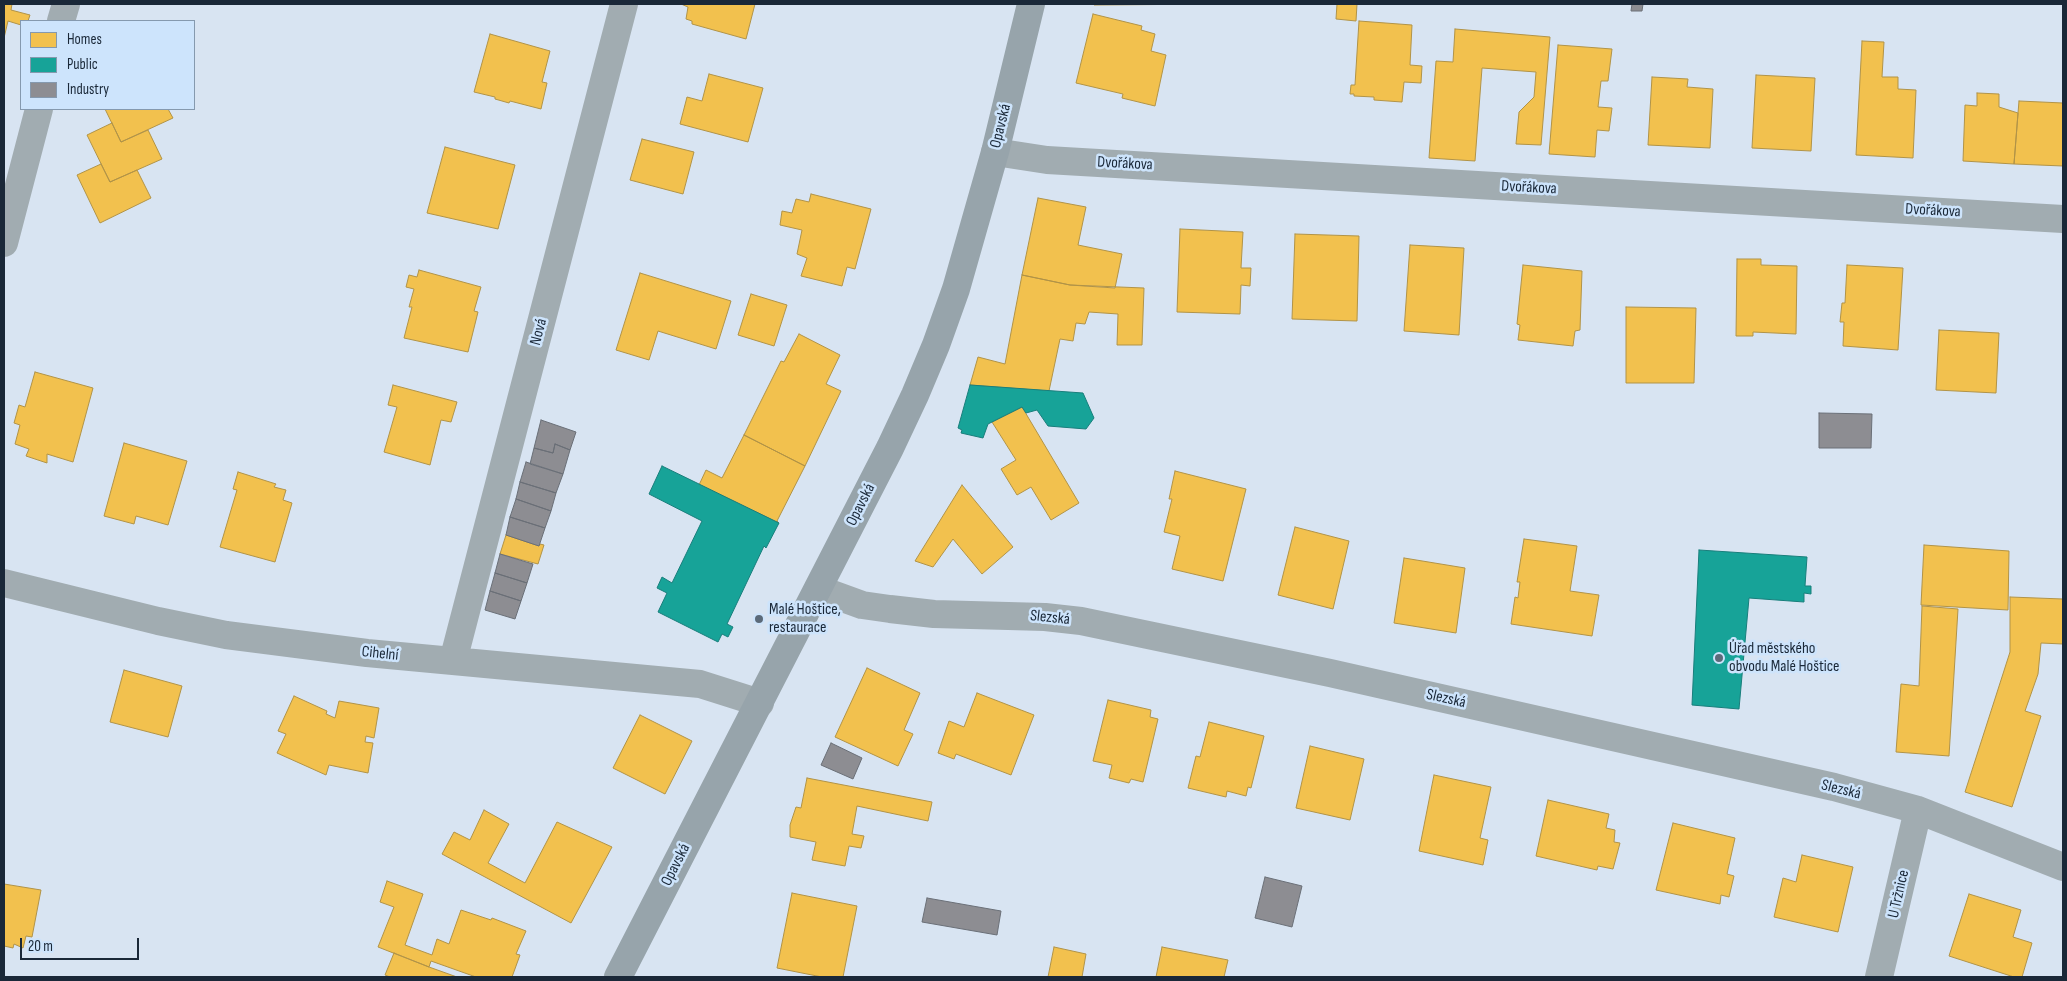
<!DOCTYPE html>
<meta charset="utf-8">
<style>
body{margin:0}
#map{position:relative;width:2067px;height:981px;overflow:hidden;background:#d8e4f2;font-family:"Sofia Sans Condensed",sans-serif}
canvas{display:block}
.frame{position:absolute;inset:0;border:5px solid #1a2838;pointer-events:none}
.legend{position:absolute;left:20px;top:20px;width:175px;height:90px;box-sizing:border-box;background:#cde4fc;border:1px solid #8599ae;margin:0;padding:6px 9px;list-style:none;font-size:15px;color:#1a2838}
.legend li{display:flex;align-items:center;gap:10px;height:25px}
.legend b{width:25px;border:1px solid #8599ae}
.scale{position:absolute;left:20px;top:938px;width:119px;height:22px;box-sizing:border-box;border:2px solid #1a2838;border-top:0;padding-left:6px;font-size:15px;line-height:18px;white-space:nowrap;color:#1a2838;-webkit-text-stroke:4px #cde4fc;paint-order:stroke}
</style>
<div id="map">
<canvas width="2067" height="981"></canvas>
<div class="frame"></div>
<ul class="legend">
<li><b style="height:14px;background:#f2c14e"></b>Homes</li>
<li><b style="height:14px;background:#17a398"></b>Public</li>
<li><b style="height:14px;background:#8d8d92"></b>Industry</li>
</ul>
<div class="scale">20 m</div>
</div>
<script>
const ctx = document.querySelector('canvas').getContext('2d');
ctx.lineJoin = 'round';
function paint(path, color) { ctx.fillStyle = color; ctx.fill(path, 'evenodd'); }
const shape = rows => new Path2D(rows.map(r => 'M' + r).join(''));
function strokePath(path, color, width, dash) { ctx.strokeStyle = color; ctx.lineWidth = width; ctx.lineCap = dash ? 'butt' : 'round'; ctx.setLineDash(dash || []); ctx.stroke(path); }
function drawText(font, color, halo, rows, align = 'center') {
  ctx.font = font + ' "Sofia Sans Condensed",sans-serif'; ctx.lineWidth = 5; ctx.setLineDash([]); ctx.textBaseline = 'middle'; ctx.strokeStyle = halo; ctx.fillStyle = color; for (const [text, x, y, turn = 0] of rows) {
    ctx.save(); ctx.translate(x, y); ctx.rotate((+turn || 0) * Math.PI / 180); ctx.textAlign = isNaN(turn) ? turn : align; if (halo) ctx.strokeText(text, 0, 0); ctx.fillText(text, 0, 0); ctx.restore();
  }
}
const homes = shape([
 [4,4,12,4,11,10,30,15,28,21,21,21,21,25,8,21,4,38,4,4],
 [681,4,755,4,746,39,692,24,692,21,686,19,688,7,681,4],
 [1094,4,1222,4,1094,5,1094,4],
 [1337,4,1357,4,1356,21,1336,19,1337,4],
 [1093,14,1142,26,1141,30,1155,34,1151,51,1166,55,1155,106,1122,98,1123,94,1076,83,1093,14],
 [1359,21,1412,25,1410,65,1422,66,1421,83,1404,82,1402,102,1374,100,1374,97,1354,96,1354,94,1350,94,1351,85,1355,85,1359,21],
 [1455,29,1550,37,1541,145,1516,144,1519,112,1534,97,1536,72,1482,68,1475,161,1429,158,1436,61,1453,62,1455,29],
 [490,34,550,51,542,82,547,83,541,109,510,101,509,103,495,99,495,97,474,92,490,34],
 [1862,41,1884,42,1882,77,1898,77,1898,89,1916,90,1913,158,1856,155,1862,41],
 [1558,45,1612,49,1608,81,1601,81,1598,107,1612,108,1609,131,1597,130,1595,157,1549,154,1558,45],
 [709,74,763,88,748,142,680,124,687,97,702,101,709,74],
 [1756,75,1815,78,1811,151,1752,148,1756,75],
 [1652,77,1688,79,1687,87,1713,89,1710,148,1648,145,1652,77],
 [1977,93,1999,94,1999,107,2018,113,2014,164,1963,161,1965,105,1977,106,1977,93],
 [2019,101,2063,103,2063,166,2014,164,2019,101],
 [105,109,168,109,173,118,121,142,105,109],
 [112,123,121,142,148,130,162,159,110,182,87,135,112,123],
 [642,139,694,152,683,194,630,180,642,139],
 [445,147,515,165,498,229,427,213,445,147],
 [101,164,110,182,137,170,151,198,100,223,77,175,101,164],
 [811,194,871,209,855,269,847,267,842,286,801,276,807,258,797,254,802,230,780,225,782,211,792,213,796,199,809,202,811,194],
 [1038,198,1086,207,1078,245,1122,254,1115,288,1070,285,1022,275,1038,198],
 [1180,229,1243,232,1241,268,1251,268,1250,286,1241,285,1240,314,1177,312,1180,229],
 [1295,234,1359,236,1357,321,1292,319,1295,234],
 [1410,245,1464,248,1459,335,1404,331,1410,245],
 [1737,259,1761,259,1761,265,1797,266,1796,334,1753,332,1753,336,1736,336,1737,259],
 [1523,265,1582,271,1580,330,1575,331,1573,346,1518,340,1520,325,1517,324,1523,265],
 [1847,265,1903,268,1898,350,1843,346,1844,322,1840,322,1842,303,1845,303,1847,265],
 [419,270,481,287,474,311,478,312,468,352,404,338,412,307,409,307,414,289,406,287,409,275,417,277,419,270],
 [640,273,731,301,716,349,658,331,649,360,616,350,640,273],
 [1022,275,1070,285,1144,288,1142,345,1117,345,1118,314,1089,312,1085,324,1076,323,1073,341,1060,339,1049,391,970,385,978,357,1005,364,1022,275],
 [751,294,787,305,774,346,738,335,751,294],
 [1626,307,1696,308,1694,383,1626,383,1626,307],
 [1939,330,1999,333,1996,393,1936,390,1939,330],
 [799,334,840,355,826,384,841,391,805,466,744,435,781,361,784,362,799,334],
 [35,372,93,388,73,462,47,454,47,463,26,456,29,449,15,444,20,425,14,423,19,405,25,407,35,372],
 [393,385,457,402,451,422,441,420,430,465,384,452,397,407,388,405,393,385],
 [1022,407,1079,503,1051,520,1031,487,1017,495,1001,469,1016,460,992,422,1022,407],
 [744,435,805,466,777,521,779,523,699,485,706,470,722,478,744,435],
 [124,443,187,461,168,525,136,516,134,524,104,516,124,443],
 [1175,471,1246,489,1223,581,1172,569,1180,536,1164,532,1172,499,1169,499,1175,471],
 [238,472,276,484,274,487,286,490,283,500,292,503,275,562,220,547,237,490,233,489,238,472],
 [962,485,1013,547,982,574,953,539,933,567,915,561,962,485],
 [1295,527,1349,541,1333,609,1278,595,1295,527],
 [506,535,539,546,540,544,544,545,538,564,500,554,506,535],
 [1524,539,1577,546,1570,591,1599,595,1592,636,1511,624,1515,597,1518,598,1520,582,1517,582,1524,539],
 [1924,545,2009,551,2008,610,1921,605,1924,545],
 [1404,558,1465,568,1456,633,1394,623,1404,558],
 [2010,597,2063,599,2063,644,2041,643,2038,674,2025,711,2041,716,2012,807,1965,792,2010,652,2010,597],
 [1922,606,1958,609,1949,756,1896,752,1901,684,1919,686,1922,606],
 [867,668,920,693,904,730,913,734,898,766,835,737,867,668],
 [124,670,182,686,168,737,110,722,124,670],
 [977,693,1034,715,1011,775,956,754,954,759,938,753,949,721,964,727,977,693],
 [294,696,327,711,326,714,335,718,339,701,379,708,374,738,366,736,365,742,373,743,368,773,329,765,326,775,277,753,286,734,278,731,294,696],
 [1108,700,1151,710,1150,717,1158,719,1143,782,1131,779,1129,783,1109,778,1112,765,1093,761,1108,700],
 [640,715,692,741,665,794,613,768,640,715],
 [1209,722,1264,736,1251,788,1248,787,1246,796,1227,791,1226,797,1188,788,1196,756,1200,757,1209,722],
 [1310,746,1364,759,1350,820,1296,808,1310,746],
 [1434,775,1491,787,1480,838,1488,840,1483,865,1419,851,1434,775],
 [807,778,932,802,928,821,857,806,852,834,864,836,861,848,849,846,845,866,812,860,816,842,790,837,790,825,796,807,801,808,807,778],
 [1548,800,1609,814,1606,828,1615,830,1614,842,1620,843,1613,869,1598,866,1597,870,1536,856,1548,800],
 [484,810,509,824,488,863,525,883,557,822,612,847,571,923,442,854,454,832,470,840,484,810],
 [1673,823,1735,838,1727,874,1734,876,1729,897,1721,895,1720,904,1656,890,1673,823],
 [1802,855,1853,867,1838,932,1774,917,1783,878,1796,882,1802,855],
 [387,881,423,894,405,945,432,955,437,939,449,944,461,910,491,920,492,918,526,931,516,954,520,955,512,977,476,977,431,961,429,967,378,947,394,907,380,902,387,881],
 [4,884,41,890,32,937,26,936,23,948,14,944,13,948,4,946,4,884],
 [792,893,857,906,843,977,822,977,777,968,792,893],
 [1969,894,2021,910,2013,937,2032,943,2022,977,2014,977,1949,956,1969,894],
 [1054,947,1086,954,1082,977,1048,977,1054,947],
 [1162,947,1228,960,1224,977,1156,977,1162,947],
 [394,953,429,967,457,977,390,977,385,975,394,953]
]);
paint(homes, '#f2c14e');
strokePath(homes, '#b19347', 1);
const public = shape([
 [970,385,1083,393,1094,418,1086,429,1048,426,1037,410,1026,413,1022,407,988,424,983,438,961,433,962,430,958,428,970,385],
 [662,466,779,523,766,548,764,546,727,624,733,627,728,637,722,634,718,642,658,612,667,593,657,588,662,577,672,583,702,521,649,494,662,466],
 [1699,550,1807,557,1805,586,1811,586,1811,594,1804,593,1804,602,1749,598,1739,709,1692,705,1699,550]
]);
paint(public, '#17a398');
strokePath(public, '#187e7b', 1);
const industry = shape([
 [1632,4,1643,4,1642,11,1631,11,1632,4],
 [1819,413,1872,414,1871,448,1819,448,1819,413],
 [541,420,576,432,570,450,555,444,553,453,534,448,541,420],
 [555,444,570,450,563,474,530,464,534,448,553,453,555,444],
 [526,462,563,474,556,493,520,482,526,462],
 [520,482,556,493,551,511,516,499,520,482],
 [516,499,551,511,545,528,510,517,516,499],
 [510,517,545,528,539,546,506,535,510,517],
 [500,554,533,564,527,583,495,573,500,554],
 [495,573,527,583,521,601,490,591,495,573],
 [490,591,521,601,515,619,485,610,490,591],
 [831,743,862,758,853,779,821,765,831,743],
 [1265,877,1302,886,1292,927,1255,918,1265,877],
 [927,898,1001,911,997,935,922,922,927,898]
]);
paint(industry, '#8d8d92');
strokePath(industry, '#6a6f77', 1);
strokePath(shape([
 [61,21,66,4],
 [995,152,1047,160,2063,219],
 [4,243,39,109],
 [4,583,158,621,226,635,367,653,700,684,760,703],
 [818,589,862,605,890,609,934,614,1045,617,1081,621,1330,673,1834,787,1918,810,2063,867],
 [453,661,624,4],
 [1879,977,1918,810]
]), '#a1acb1', 28);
strokePath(shape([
 [618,977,890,448,915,395,936,345,956,289,995,152,1031,4]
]), '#97a4ab', 28);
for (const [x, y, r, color] of [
 [759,619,5,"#5c6a79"],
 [1719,658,5,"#5c6a79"]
]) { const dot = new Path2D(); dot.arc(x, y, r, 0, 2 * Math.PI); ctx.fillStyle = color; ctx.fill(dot); strokePath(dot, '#cde4fc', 2); }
drawText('16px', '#1a2838', '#cde4fc', [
 ["Opavská",1001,126,-76],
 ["Dvořákova",1125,164,3],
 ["Dvořákova",1529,188,3],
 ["Dvořákova",1933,211,3],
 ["Nová",539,332,-75],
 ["Opavská",861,505,-63],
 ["Slezská",1050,618,6],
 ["Cihelní",380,654,6],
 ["Slezská",1446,699,13],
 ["Slezská",1841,790,14],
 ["Opavská",676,865,-63],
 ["U Tržnice",1899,894,-77]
]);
drawText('16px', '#1a2838', '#cde4fc', [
 ["Malé Hoštice,",769,610],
 ["restaurace",769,628],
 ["Úřad městského",1729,649],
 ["obvodu Malé Hoštice",1729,667]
], 'left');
</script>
